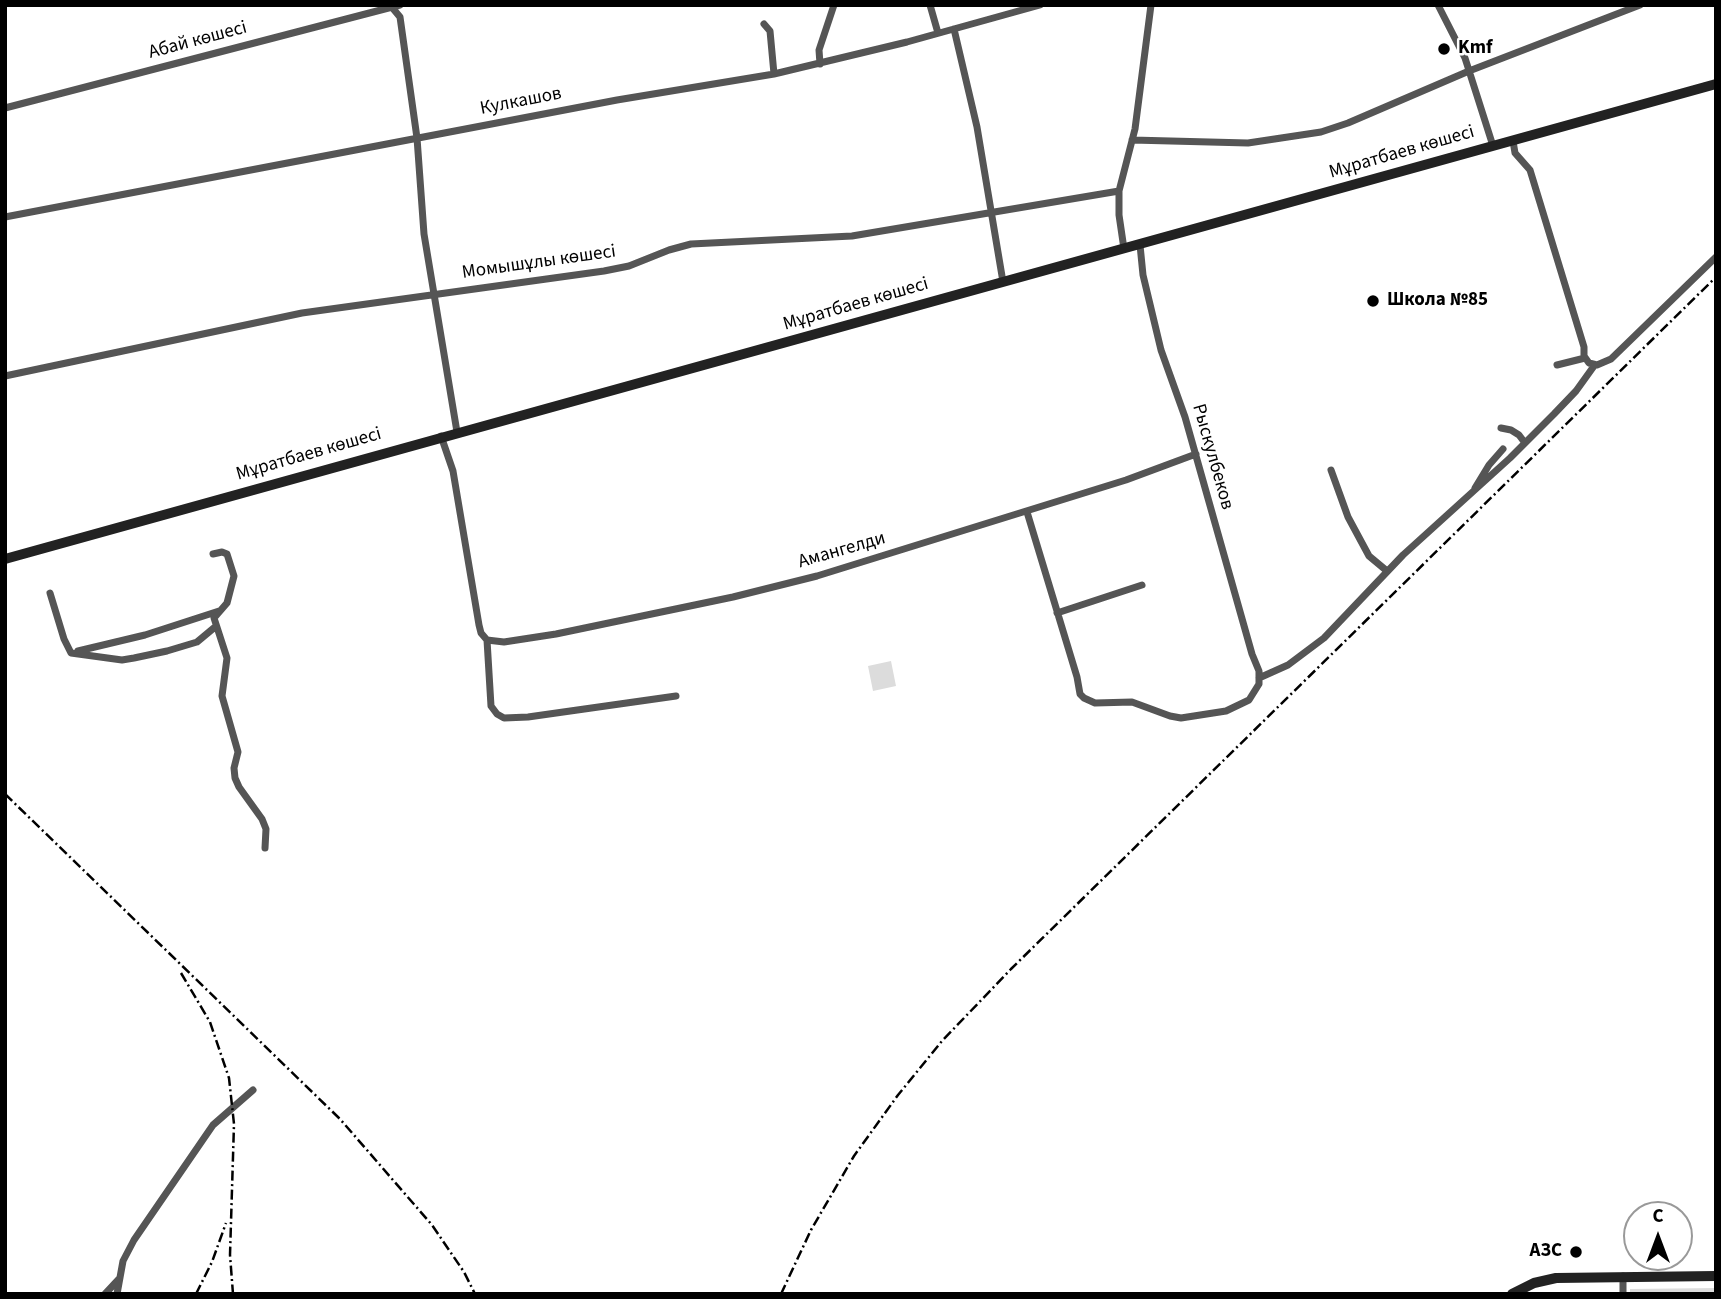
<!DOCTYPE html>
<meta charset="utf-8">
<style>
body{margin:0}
#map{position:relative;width:1721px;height:1299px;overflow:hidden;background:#fff;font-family:"Source Sans 3",sans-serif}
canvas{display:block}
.frame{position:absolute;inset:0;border:7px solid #000;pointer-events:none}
.north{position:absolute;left:1623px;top:1201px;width:70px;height:70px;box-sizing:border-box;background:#fff;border:2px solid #999;border-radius:50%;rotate:0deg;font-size:19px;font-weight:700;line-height:28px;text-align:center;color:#000}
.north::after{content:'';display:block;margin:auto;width:24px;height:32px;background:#000;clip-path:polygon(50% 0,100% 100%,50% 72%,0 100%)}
</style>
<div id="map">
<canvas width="1721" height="1299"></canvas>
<div class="frame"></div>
<div class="north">С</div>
</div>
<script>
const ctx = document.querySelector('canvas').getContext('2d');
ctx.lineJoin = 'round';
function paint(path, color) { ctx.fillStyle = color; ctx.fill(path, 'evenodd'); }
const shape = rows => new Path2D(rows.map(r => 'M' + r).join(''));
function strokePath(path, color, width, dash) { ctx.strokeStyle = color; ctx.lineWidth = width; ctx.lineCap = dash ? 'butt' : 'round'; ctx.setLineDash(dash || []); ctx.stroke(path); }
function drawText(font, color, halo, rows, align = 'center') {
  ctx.font = font + ' "Source Sans 3",sans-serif'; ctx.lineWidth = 5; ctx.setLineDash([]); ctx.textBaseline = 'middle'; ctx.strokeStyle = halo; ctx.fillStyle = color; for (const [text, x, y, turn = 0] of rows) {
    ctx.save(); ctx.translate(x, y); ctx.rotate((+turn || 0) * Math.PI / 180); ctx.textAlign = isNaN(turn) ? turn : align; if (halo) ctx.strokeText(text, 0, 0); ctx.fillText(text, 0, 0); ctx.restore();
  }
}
paint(shape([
 [891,661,896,686,873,691,868,666],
 [1716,1288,1716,1294,1630,1294,1630,1289]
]), '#dcdcdc');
strokePath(shape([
 [390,5,400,17,417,138,424,234,457,432],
 [930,5,938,33],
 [1438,5,1465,58,1493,146],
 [764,24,770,31,774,74],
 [954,29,977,127,1003,282],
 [820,64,819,50,834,5],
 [5,108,400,5],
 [1132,140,1248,143,1321,132,1348,123,1469,71,1640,5],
 [1513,141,1515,153,1530,170,1584,347,1584,356,1589,363,1597,365,1611,359,1716,257],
 [5,217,617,100,774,74,907,42,1040,5],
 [1124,249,1119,215,1119,191,1135,129,1151,5],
 [1557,365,1585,358],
 [5,376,302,313,604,271,629,266,669,250,691,244,852,236,1119,191],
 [1501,428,1511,430,1519,435,1525,443],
 [441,436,453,471,479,625,481,633,487,640,491,706,497,714,504,718,528,717,676,696],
 [1331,470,1348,517,1369,556,1387,571],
 [1475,488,1489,465,1503,449],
 [1027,512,1077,677,1080,694,1084,698,1095,703,1132,702,1170,716,1181,718,1226,711,1249,700,1259,684,1259,671,1252,654,1185,417,1161,350,1143,275,1140,245],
 [213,554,222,552,227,554,234,576,227,603,214,618,227,658,222,696,238,752,234,768,235,778,239,787,262,819,266,829,265,848],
 [50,593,64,639,71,653,122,660,134,658,167,651,197,642,215,627],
 [1057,613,1142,585],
 [487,640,504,642,556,634,733,597,817,576,1126,480,1196,454],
 [78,651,145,635,219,611],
 [1259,678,1288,665,1324,638,1403,555,1510,458,1554,414,1576,391,1594,366],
 [1623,1276,1623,1294],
 [105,1294,119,1279],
 [117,1294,123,1261,134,1240,213,1125,253,1090]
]), '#555', 7);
strokePath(shape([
 [5,559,1716,84],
 [1512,1294,1534,1283,1556,1278,1716,1276]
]), '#222', 10);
strokePath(shape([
 [5,794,340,1119,432,1225,464,1272,475,1294],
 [181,973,210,1022,229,1078,234,1124,230,1255,233,1294],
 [196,1294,212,1262,226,1223],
 [781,1294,811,1230,854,1156,898,1095,942,1041,1011,969,1716,277]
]), '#000', 2.5, [10, 3.5, 2, 3.5]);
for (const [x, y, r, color] of [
 [1444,49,7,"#000"],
 [1373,301,7,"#000"],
 [1576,1252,7,"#000"]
]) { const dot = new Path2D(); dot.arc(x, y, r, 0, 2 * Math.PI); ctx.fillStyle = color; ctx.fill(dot); strokePath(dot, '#fff', 2.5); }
drawText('19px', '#000', '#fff', [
 ["Абай көшесі",198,41,-15],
 ["Кулкашов",521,102,-11],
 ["Мұратбаев көшесі",1402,153,-16],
 ["Момышұлы көшесі",539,263,-8],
 ["Мұратбаев көшесі",856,305,-16],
 ["Мұратбаев көшесі",309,455,-16],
 ["Рыскулбеков",1212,457,74],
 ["Амангелди",842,551,-16]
]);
drawText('bold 19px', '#000', '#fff', [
 ["Kmf",1458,49],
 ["Школа №85",1387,301],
 ["АЗС",1562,1252,"right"]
], 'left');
</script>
